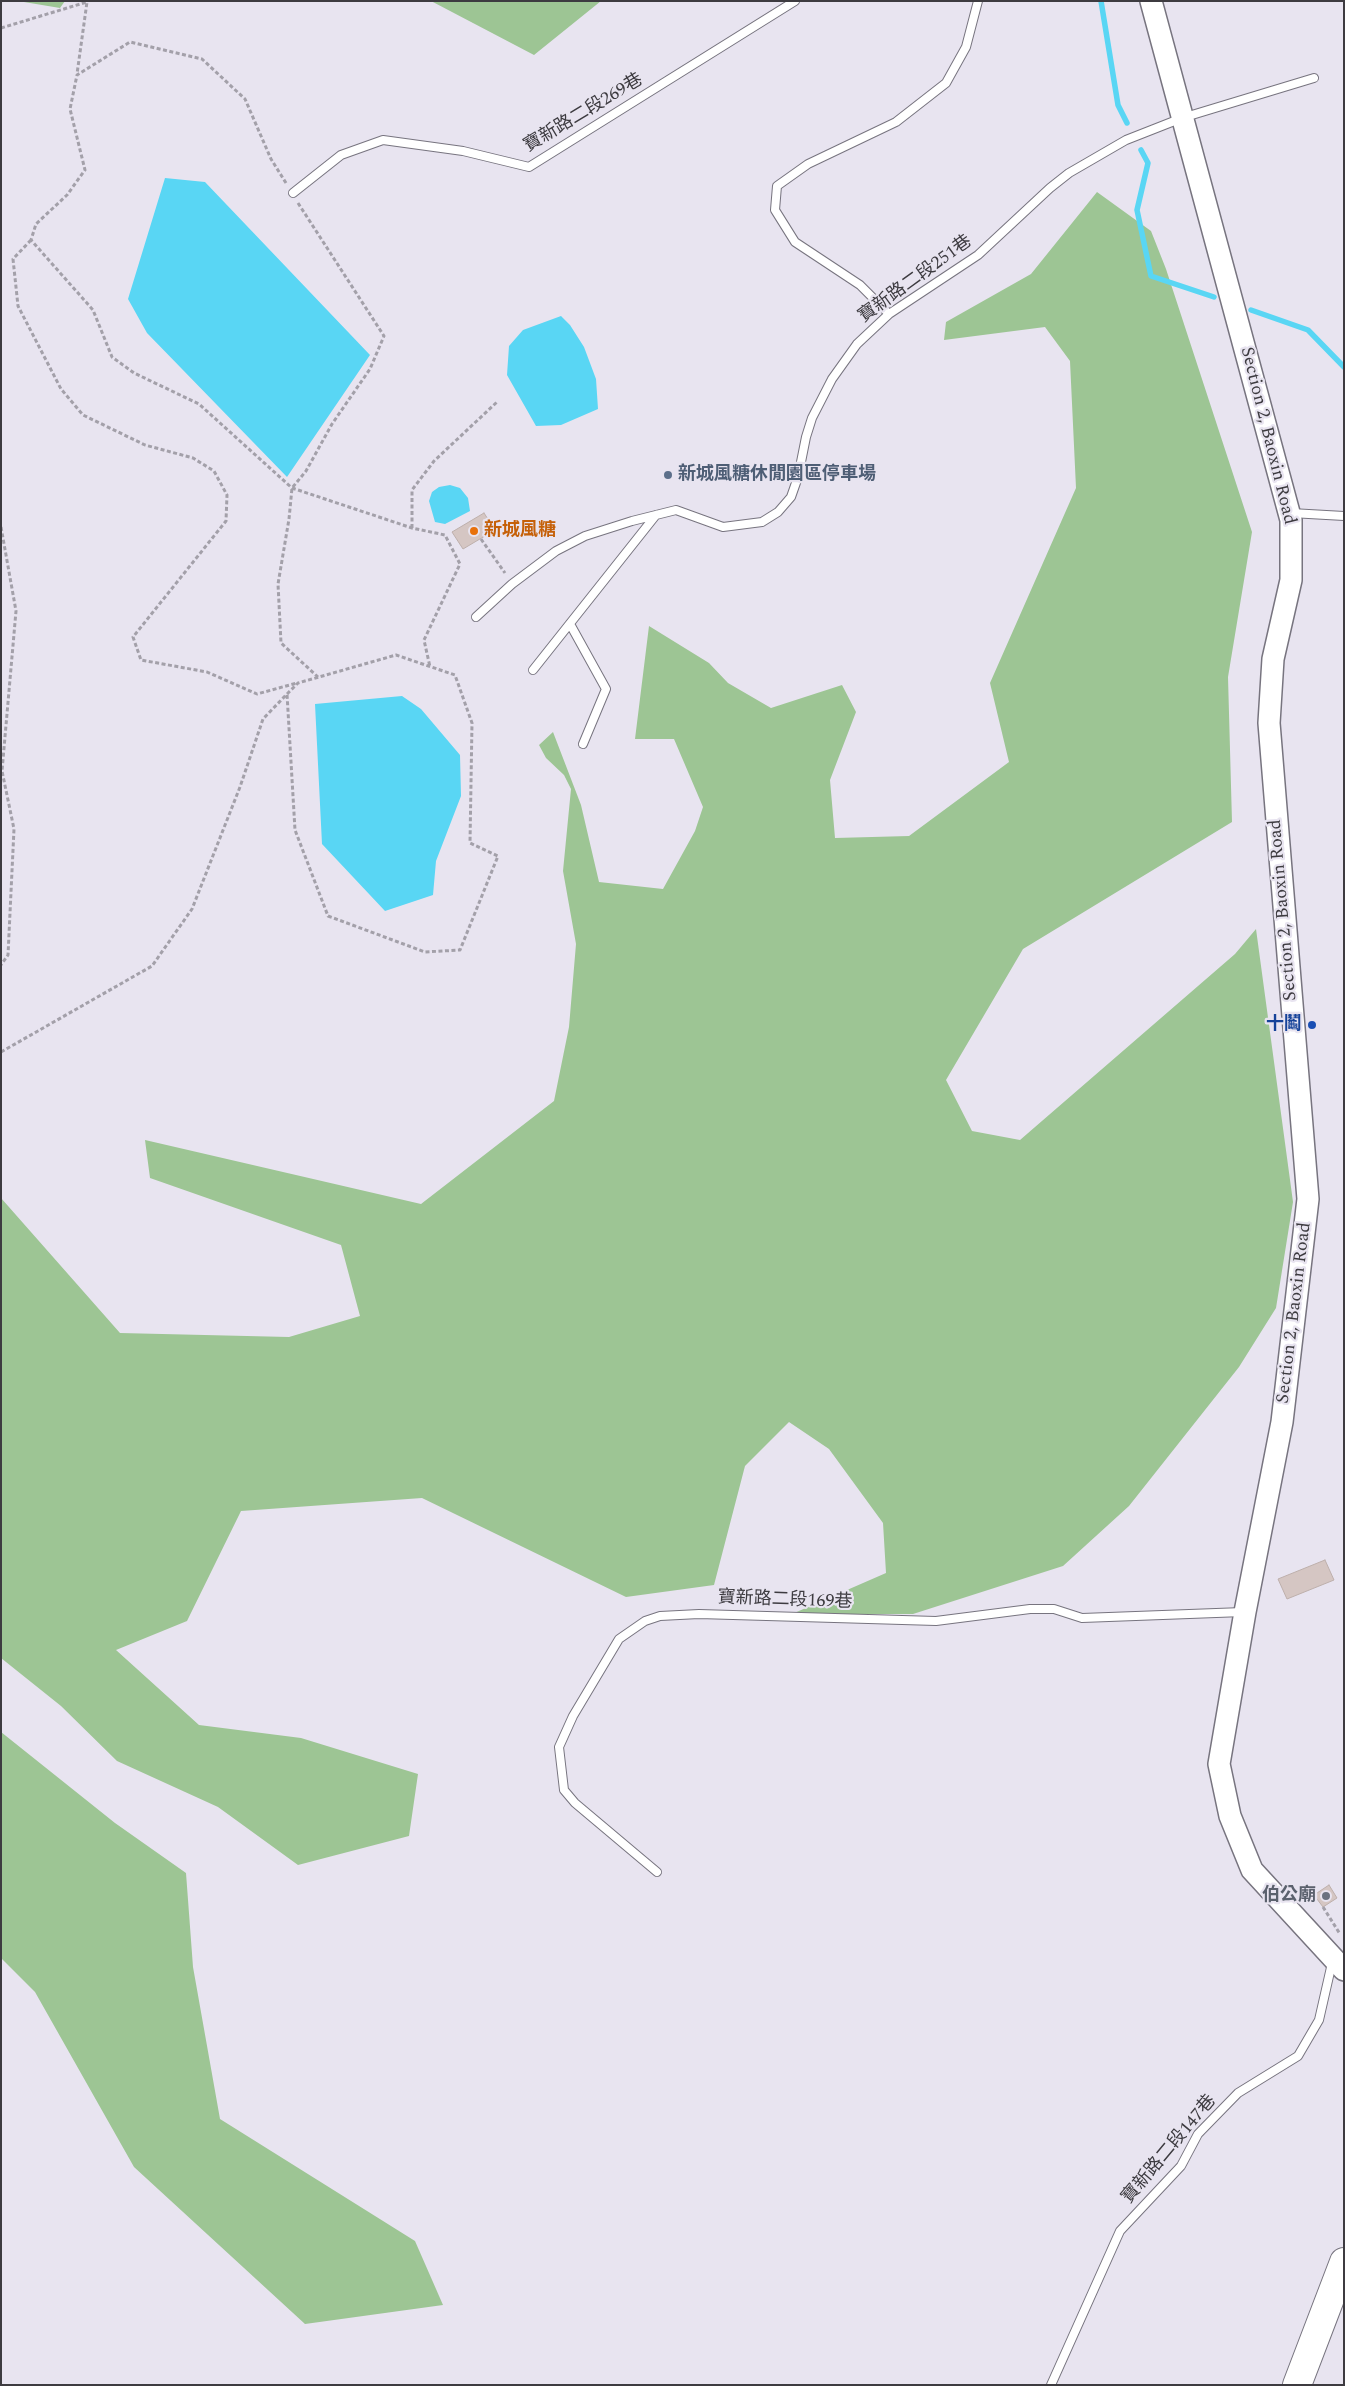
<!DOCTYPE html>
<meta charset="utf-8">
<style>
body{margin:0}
#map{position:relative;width:1345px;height:2386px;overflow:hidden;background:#e8e4f0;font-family:Spectral,serif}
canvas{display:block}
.frame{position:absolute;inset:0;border:2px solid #3d3b40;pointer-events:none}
</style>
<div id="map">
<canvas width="1345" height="2386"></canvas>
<div class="frame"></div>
</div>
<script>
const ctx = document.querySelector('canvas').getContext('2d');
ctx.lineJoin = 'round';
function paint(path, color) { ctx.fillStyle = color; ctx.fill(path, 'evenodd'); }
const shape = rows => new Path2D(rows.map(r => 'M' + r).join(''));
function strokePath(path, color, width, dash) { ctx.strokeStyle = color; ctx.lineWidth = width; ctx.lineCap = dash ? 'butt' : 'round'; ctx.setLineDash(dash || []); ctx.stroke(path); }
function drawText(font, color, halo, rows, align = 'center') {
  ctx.font = font + ' Spectral,"Noto Sans TC",serif'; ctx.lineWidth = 4.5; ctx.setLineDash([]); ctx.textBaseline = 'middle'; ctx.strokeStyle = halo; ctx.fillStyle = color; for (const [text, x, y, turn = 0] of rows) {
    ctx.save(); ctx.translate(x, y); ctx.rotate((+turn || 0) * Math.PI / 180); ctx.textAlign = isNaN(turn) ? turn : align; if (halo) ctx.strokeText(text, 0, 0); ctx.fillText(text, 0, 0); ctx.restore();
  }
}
paint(shape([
 [18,1,65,1,60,8],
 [431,1,601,1,534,55],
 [1097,192,1151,231,1166,269,1252,532,1228,677,1232,822,1023,949,946,1080,972,1131,1020,1140,1235,954,1256,929,1293,1202,1276,1308,1239,1367,1129,1506,1063,1566,913,1614,792,1614,886,1573,883,1523,829,1449,789,1422,745,1466,714,1585,626,1597,422,1498,241,1511,187,1621,116,1650,199,1725,301,1738,418,1774,409,1836,298,1865,218,1807,117,1761,61,1706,1,1658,1,1198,120,1333,289,1337,360,1316,341,1245,150,1178,145,1140,421,1204,554,1101,569,1027,576,944,563,871,571,789,564,775,546,758,539,745,553,732,581,805,599,882,663,889,695,831,703,807,674,739,635,739,649,626,709,663,728,683,771,708,842,685,856,712,830,780,835,838,909,836,1009,762,990,683,1076,488,1070,361,1045,327,944,340,946,322,1031,274],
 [1,1732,115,1823,186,1873,193,1967,220,2119,415,2241,443,2305,305,2324,134,2167,35,1992,1,1958]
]), '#9dc594');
paint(shape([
 [165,178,205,182,370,355,287,477,147,333,128,299],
 [561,316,570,325,584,347,596,379,598,409,561,425,536,426,507,375,509,346,523,330],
 [450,485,460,488,468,498,470,511,445,524,435,522,429,501,432,492,439,487],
 [402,696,421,709,460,755,461,796,436,861,433,895,385,911,322,844,315,704]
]), '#59d6f4');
strokePath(shape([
 [1101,1,1118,105,1127,123],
 [1141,150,1148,163,1137,210,1151,276,1214,297],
 [1251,310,1308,330,1344,367]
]), '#59d6f4', 5.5);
const building = shape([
 [484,513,495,530,463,549,452,532,484,513],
 [1325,1560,1334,1580,1287,1599,1278,1579,1325,1560],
 [1329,1885,1337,1898,1323,1907,1314,1895,1329,1885]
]);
paint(building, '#d5c6c3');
strokePath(building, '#bdafab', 1);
const lane = shape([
 [293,193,341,155,383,140,463,151,529,167,795,1],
 [889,314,860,285,795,242,775,210,777,186,808,164,896,122,946,83,966,47,978,1],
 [1291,513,1344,516],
 [476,617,512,584,556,551,585,536,632,521,676,510,723,527,762,522,778,512,791,497,798,477,806,437,812,418,832,379,857,344,889,314,978,255,1050,188,1069,173,1126,140,1182,118,1314,78],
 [570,624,606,689,583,744],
 [533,670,656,515],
 [657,1872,575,1803,564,1790,559,1747,573,1716,619,1639,645,1621,660,1616,699,1614,936,1621,1030,1609,1054,1609,1082,1618,1243,1612],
 [1051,2385,1120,2231,1181,2166,1198,2134,1238,2093,1298,2056,1319,2020,1332,1963]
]);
const secondary = shape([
 [1151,1,1291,520,1291,580,1273,659,1269,723,1308,1199,1282,1422,1245,1612,1219,1764,1230,1816,1252,1870,1344,1970]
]);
const highway = shape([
 [1297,2385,1344,2262]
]);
strokePath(lane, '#77747f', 10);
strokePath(secondary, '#77747f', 24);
strokePath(highway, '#77747f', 30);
strokePath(shape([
 [1,28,87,2,77,74],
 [286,183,271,159,245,99,202,59,130,42,77,75,70,109,85,170,67,195,36,224,31,240,93,310,112,357,134,373,199,404,292,488,412,528,445,535,460,564,424,640,430,667],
 [298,203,384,336,370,369,332,424,306,471,292,488,289,519,278,584,281,643,318,677],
 [31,240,13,259,18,306,61,389,83,415,145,445,193,458,214,471,227,495,226,521,133,637,141,660,207,672,257,694,297,683],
 [1,527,16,611,2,771,14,829,8,955,1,965],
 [412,528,412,490,434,461,497,402],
 [481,539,505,573],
 [1,1052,152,966,192,909,240,787,263,719,287,694,298,683,396,655,455,675,472,723,470,843,498,856,460,950,425,952,328,916,295,830,287,694],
 [1323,1907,1340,1934]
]), '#a3a0a9', 3, [4, 2.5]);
strokePath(lane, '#fff', 8);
strokePath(secondary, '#fff', 21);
strokePath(highway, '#fff', 28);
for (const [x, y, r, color] of [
 [668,475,5,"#5c6f8a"],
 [474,531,5,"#e8710a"],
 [1312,1025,5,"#1a4fb4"],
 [1326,1896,5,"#6b7280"]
]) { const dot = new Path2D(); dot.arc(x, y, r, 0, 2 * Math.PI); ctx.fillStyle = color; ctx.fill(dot); strokePath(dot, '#e8e4f0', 2); }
drawText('18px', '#3d3b40', '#e8e4f0', [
 ["寶新路二段269巷",584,114,-31],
 ["寶新路二段251巷",916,280,-36],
 ["Section 2, Baoxin Road",1267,436,76],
 ["Section 2, Baoxin Road",1284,910,-95],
 ["Section 2, Baoxin Road",1295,1313,-83],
 ["寶新路二段169巷",785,1601,2],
 ["寶新路二段147巷",1170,2150,-50]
]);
drawText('bold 18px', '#4e5e75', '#e8e4f0', [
 ["新城風糖休閒園區停車場",678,475]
], 'left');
drawText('bold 18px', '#c56008', '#e8e4f0', [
 ["新城風糖",484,531]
], 'left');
drawText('bold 18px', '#164399', '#e8e4f0', [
 ["十鬮",1302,1025]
], 'right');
drawText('bold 18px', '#5b616d', '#e8e4f0', [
 ["伯公廟",1316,1896]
], 'right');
</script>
